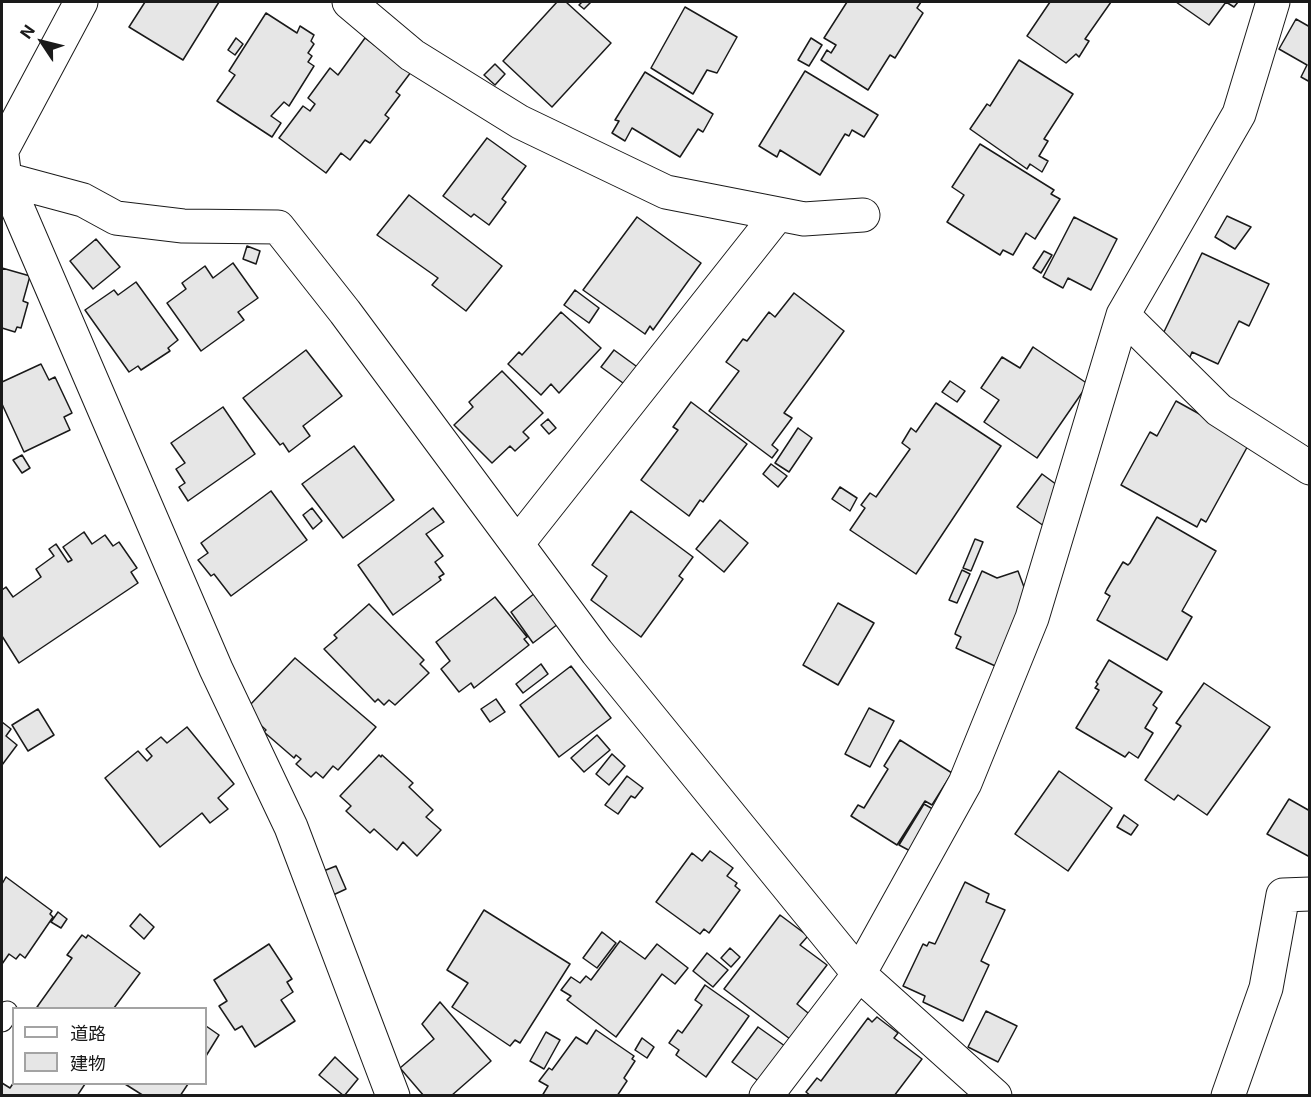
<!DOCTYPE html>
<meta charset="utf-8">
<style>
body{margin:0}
#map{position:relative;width:1311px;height:1097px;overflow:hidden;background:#fff;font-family:Inter,"Noto Sans JP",sans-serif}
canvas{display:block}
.frame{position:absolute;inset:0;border:3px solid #1a1a1a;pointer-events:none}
.legend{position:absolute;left:12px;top:1007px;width:195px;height:78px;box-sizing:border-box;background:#fff;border:2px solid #a3a3a3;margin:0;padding:8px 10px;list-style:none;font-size:18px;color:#1a1a1a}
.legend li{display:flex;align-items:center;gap:12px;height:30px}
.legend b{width:30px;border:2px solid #a3a3a3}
.north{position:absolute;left:12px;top:12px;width:60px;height:60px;-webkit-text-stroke:4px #fff;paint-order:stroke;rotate:305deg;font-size:16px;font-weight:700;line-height:24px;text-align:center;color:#1a1a1a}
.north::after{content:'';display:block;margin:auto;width:21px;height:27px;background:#1a1a1a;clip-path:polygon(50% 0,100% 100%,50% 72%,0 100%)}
</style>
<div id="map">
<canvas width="1311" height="1097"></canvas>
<div class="frame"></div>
<ul class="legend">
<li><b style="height:8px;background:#fff"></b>道路</li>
<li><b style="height:16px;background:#e6e6e6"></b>建物</li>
</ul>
<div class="north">N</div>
</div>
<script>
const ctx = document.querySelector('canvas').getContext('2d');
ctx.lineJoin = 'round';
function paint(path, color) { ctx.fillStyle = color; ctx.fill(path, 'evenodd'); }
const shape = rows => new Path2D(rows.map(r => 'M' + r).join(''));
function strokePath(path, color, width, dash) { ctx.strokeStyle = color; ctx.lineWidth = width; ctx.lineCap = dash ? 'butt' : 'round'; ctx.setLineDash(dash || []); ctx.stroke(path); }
const building = shape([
 [145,2,219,2,183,60,129,27,145,2],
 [557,2,566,2,611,43,552,107,503,61,557,2],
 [582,2,591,2,584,9,579,5,582,2],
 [847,2,921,2,917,8,923,13,895,58,890,55,868,90,821,60,827,50,831,53,836,45,824,38,847,2],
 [1050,2,1111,2,1085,39,1089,41,1079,57,1076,54,1066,63,1027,36,1050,2],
 [1176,2,1238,2,1234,7,1226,2,1209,25,1176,2],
 [685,7,737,37,717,73,707,70,693,94,651,68,685,7],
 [266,13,297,33,300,26,314,35,311,41,314,44,308,53,312,56,308,62,314,66,289,106,284,102,271,116,281,123,272,137,217,101,235,75,229,71,266,13],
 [1296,19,1310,27,1310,82,1301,77,1307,65,1279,49,1296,19],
 [236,38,243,44,235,55,228,50,236,38],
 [365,38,411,72,396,92,400,95,385,115,389,118,370,143,365,140,350,160,341,153,326,173,279,138,303,106,310,111,315,104,308,98,330,68,338,75,365,38],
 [811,38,822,45,809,66,798,60,811,38],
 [1019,60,1073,94,1044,139,1048,141,1039,156,1048,161,1042,172,1030,164,1027,169,970,129,987,104,990,106,1019,60],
 [495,64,505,74,495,85,484,75,495,64],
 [805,71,878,115,864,137,852,130,849,136,845,134,820,175,780,150,777,157,759,146,805,71],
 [645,72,713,114,703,132,698,129,680,157,632,128,625,141,612,133,619,121,615,120,645,72],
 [487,138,526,166,502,199,506,202,489,225,474,214,471,217,443,196,487,138],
 [980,144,1054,190,1051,194,1060,199,1035,239,1026,233,1013,255,1003,250,1000,255,947,222,964,195,952,187,980,144],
 [409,195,502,266,466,311,432,285,438,278,377,235,409,195],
 [1227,216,1251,227,1235,249,1215,237,1227,216],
 [637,217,701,263,653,330,650,326,645,334,583,290,637,217],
 [1074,217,1117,239,1091,290,1068,278,1063,288,1043,277,1074,217],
 [96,239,120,267,93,289,70,261,96,239],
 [247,246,260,251,256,264,243,259,247,246],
 [1044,251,1052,255,1041,273,1033,268,1044,251],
 [1202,253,1269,284,1249,326,1239,321,1218,364,1192,352,1190,357,1171,348,1174,342,1162,336,1202,253],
 [233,263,258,298,238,312,244,320,201,351,167,303,186,289,182,283,205,266,213,278,233,263],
 [2,268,30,276,23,301,28,303,21,328,17,327,15,332,2,328,2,268],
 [136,282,178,340,168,348,170,351,141,370,138,366,129,372,85,310,114,290,118,295,136,282],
 [575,290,599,308,589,323,564,305,575,290],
 [794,293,844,331,784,413,792,418,772,445,778,450,772,458,709,411,739,371,726,362,743,339,747,341,769,312,775,317,794,293],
 [561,312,601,348,559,393,551,384,541,395,508,364,519,352,522,355,561,312],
 [1033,347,1088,384,1037,458,984,422,999,400,981,388,1002,357,1020,368,1033,347],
 [306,350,342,396,303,426,310,436,289,452,283,443,280,445,243,398,306,350],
 [614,350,647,374,634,391,601,367,614,350],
 [41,364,49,380,55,377,72,413,64,417,70,430,24,452,2,404,2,382,41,364],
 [502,371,543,413,523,432,529,438,515,451,510,446,492,463,454,425,473,407,469,402,502,371],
 [950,381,965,391,957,402,942,392,950,381],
 [1176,401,1250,442,1206,522,1201,519,1197,527,1121,485,1150,432,1157,436,1176,401],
 [691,402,747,444,703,502,700,500,689,516,641,480,678,430,673,427,691,402],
 [936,403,1001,446,916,574,850,530,865,508,861,505,870,493,876,497,910,449,902,443,911,428,916,432,936,403],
 [223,407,255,454,188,501,179,487,185,483,176,469,185,463,171,443,223,407],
 [548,419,556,428,549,434,541,425,548,419],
 [798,428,812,438,789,472,775,463,798,428],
 [354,446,394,500,343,538,302,484,354,446],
 [22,455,30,468,22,473,13,460,22,455],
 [771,464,787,476,778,487,763,474,771,464],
 [1042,474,1075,498,1051,531,1017,507,1042,474],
 [840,487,857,498,850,511,832,499,840,487],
 [271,491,307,540,231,596,214,574,211,576,198,560,208,553,201,543,271,491],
 [312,508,322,521,313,529,303,515,312,508],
 [433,508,444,522,426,534,443,556,435,562,444,574,439,577,441,580,393,615,358,565,433,508],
 [631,511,693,557,679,576,683,579,641,637,591,600,607,576,592,565,631,511],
 [1157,517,1216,551,1182,611,1192,617,1167,660,1097,620,1110,596,1105,593,1107,589,1123,562,1128,565,1130,563,1157,517],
 [720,520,748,543,724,572,696,549,720,520],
 [84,532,92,544,105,535,113,546,119,542,137,568,131,572,138,583,19,663,2,636,2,590,6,587,13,597,41,577,36,569,54,556,49,549,56,544,68,562,72,560,63,547,84,532],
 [975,539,983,542,971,571,963,568,975,539],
 [962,570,970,574,957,603,949,600,962,570],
 [982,571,997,578,1018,571,1027,595,1004,670,956,648,961,637,955,634,956,631,982,571],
 [535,593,558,624,533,643,511,612,535,593],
 [495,597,527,637,524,639,529,645,474,688,471,683,459,692,441,669,450,661,436,642,495,597],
 [838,603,874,623,838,685,803,665,838,603],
 [369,604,424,660,420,664,429,673,395,705,389,700,384,705,378,699,375,702,324,649,337,638,334,635,369,604],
 [295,658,376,727,338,770,333,766,323,778,316,772,311,777,296,764,301,759,296,755,294,758,264,732,266,730,253,718,248,707,295,658],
 [1109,660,1162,692,1153,705,1157,708,1145,728,1153,733,1138,758,1129,752,1125,757,1076,728,1099,690,1095,688,1098,684,1096,682,1109,660],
 [541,664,548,674,523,693,516,684,541,664],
 [571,666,611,718,559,757,520,705,571,666],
 [1204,683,1270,727,1207,815,1178,795,1174,800,1145,780,1181,726,1176,723,1204,683],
 [496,699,505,712,490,722,481,709,496,699],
 [869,708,894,721,870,767,845,754,869,708],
 [38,709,54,735,28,751,12,725,38,709],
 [2,722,11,729,6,736,17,745,2,765,2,722],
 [187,727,234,784,218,798,228,809,210,823,202,813,160,847,105,778,138,751,147,761,152,756,146,749,161,737,167,743,187,727],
 [597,735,610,750,584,772,571,758,597,735],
 [900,740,952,773,932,805,925,801,897,845,851,816,858,805,864,808,888,769,884,766,900,740],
 [612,754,625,766,609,785,596,774,612,754],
 [379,755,381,757,382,755,413,783,409,787,433,810,426,817,441,830,417,856,403,842,397,850,374,829,370,833,346,811,351,806,340,796,379,755],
 [1059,771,1112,808,1068,871,1015,834,1059,771],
 [627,776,643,788,635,798,631,796,618,814,605,805,627,776],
 [1289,799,1310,811,1310,857,1267,834,1289,799],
 [924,804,938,812,914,853,899,845,924,804],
 [1124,815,1138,825,1131,835,1117,827,1124,815],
 [710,851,733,868,727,876,737,883,735,886,740,890,709,933,704,929,700,934,656,902,692,853,702,861,710,851],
 [336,866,346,889,331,896,321,872,336,866],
 [6,877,52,911,50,914,53,917,25,958,20,954,16,959,9,954,2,964,2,884,6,877],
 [965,882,989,894,986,902,1005,910,981,961,989,965,963,1021,923,1002,925,996,903,986,923,944,927,946,929,942,935,944,965,882],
 [484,910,570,964,520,1043,515,1040,510,1046,452,1007,468,983,447,970,484,910],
 [58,912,67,919,61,928,51,922,58,912],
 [140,914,154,927,144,939,130,926,140,914],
 [780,915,808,936,800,945,827,965,797,1004,813,1017,794,1042,724,989,780,915],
 [602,932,616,943,597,968,583,958,602,932],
 [82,935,86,938,88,935,140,973,114,1008,40,1008,37,1007,72,958,67,955,82,935],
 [620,941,645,959,657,944,688,968,675,984,662,974,616,1037,567,1000,571,996,561,990,571,977,580,983,586,976,591,980,620,941],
 [269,944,292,979,287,982,293,992,281,1000,295,1021,255,1047,242,1026,235,1030,219,1006,227,1001,214,980,269,944],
 [730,948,740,957,731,967,721,958,730,948],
 [707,953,728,970,713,987,693,971,707,953],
 [705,985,749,1016,706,1077,676,1055,679,1050,669,1043,678,1030,682,1033,702,1005,695,1000,705,985],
 [440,1002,491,1061,451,1096,424,1096,400,1068,434,1039,422,1024,440,1002],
 [986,1011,1017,1026,998,1062,968,1047,986,1011],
 [877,1017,898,1033,894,1038,922,1059,894,1096,811,1096,806,1092,817,1078,821,1081,868,1018,872,1022,877,1017],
 [206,1026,219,1035,206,1056,206,1026],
 [758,1027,792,1051,767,1087,732,1062,758,1027],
 [596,1030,634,1056,632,1059,635,1061,624,1078,627,1081,617,1096,542,1096,548,1086,539,1081,549,1068,552,1070,576,1037,587,1044,596,1030],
 [546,1032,560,1040,544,1069,530,1061,546,1032],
 [642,1038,654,1047,647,1058,635,1050,642,1038],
 [335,1057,358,1079,344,1096,319,1075,335,1057],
 [14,1082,14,1084,85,1084,77,1096,2,1096,2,1083,10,1088,14,1082],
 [125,1084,188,1084,180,1096,144,1096,125,1084]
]);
paint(building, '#e6e6e6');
strokePath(building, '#1a1a1a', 1.5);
const service = shape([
 [2,1021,7,1012]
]);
const minor = shape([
 [349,2,412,55,520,122,666,192,804,219,863,215],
 [2,150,81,2],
 [2,155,5,179,216,669,291,827,393,1096],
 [5,179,83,200,116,218,183,226,278,227,345,312,597,652,859,974,995,1096],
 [1123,315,1219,410,1310,468],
 [517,544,778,214],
 [766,1096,859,974,965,783,1032,618,1123,315,1239,114,1273,2],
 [1228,1096,1266,988,1283,895,1310,894]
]);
strokePath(service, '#1a1a1a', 23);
strokePath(minor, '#1a1a1a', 35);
strokePath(service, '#fff', 21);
strokePath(minor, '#fff', 33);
</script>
